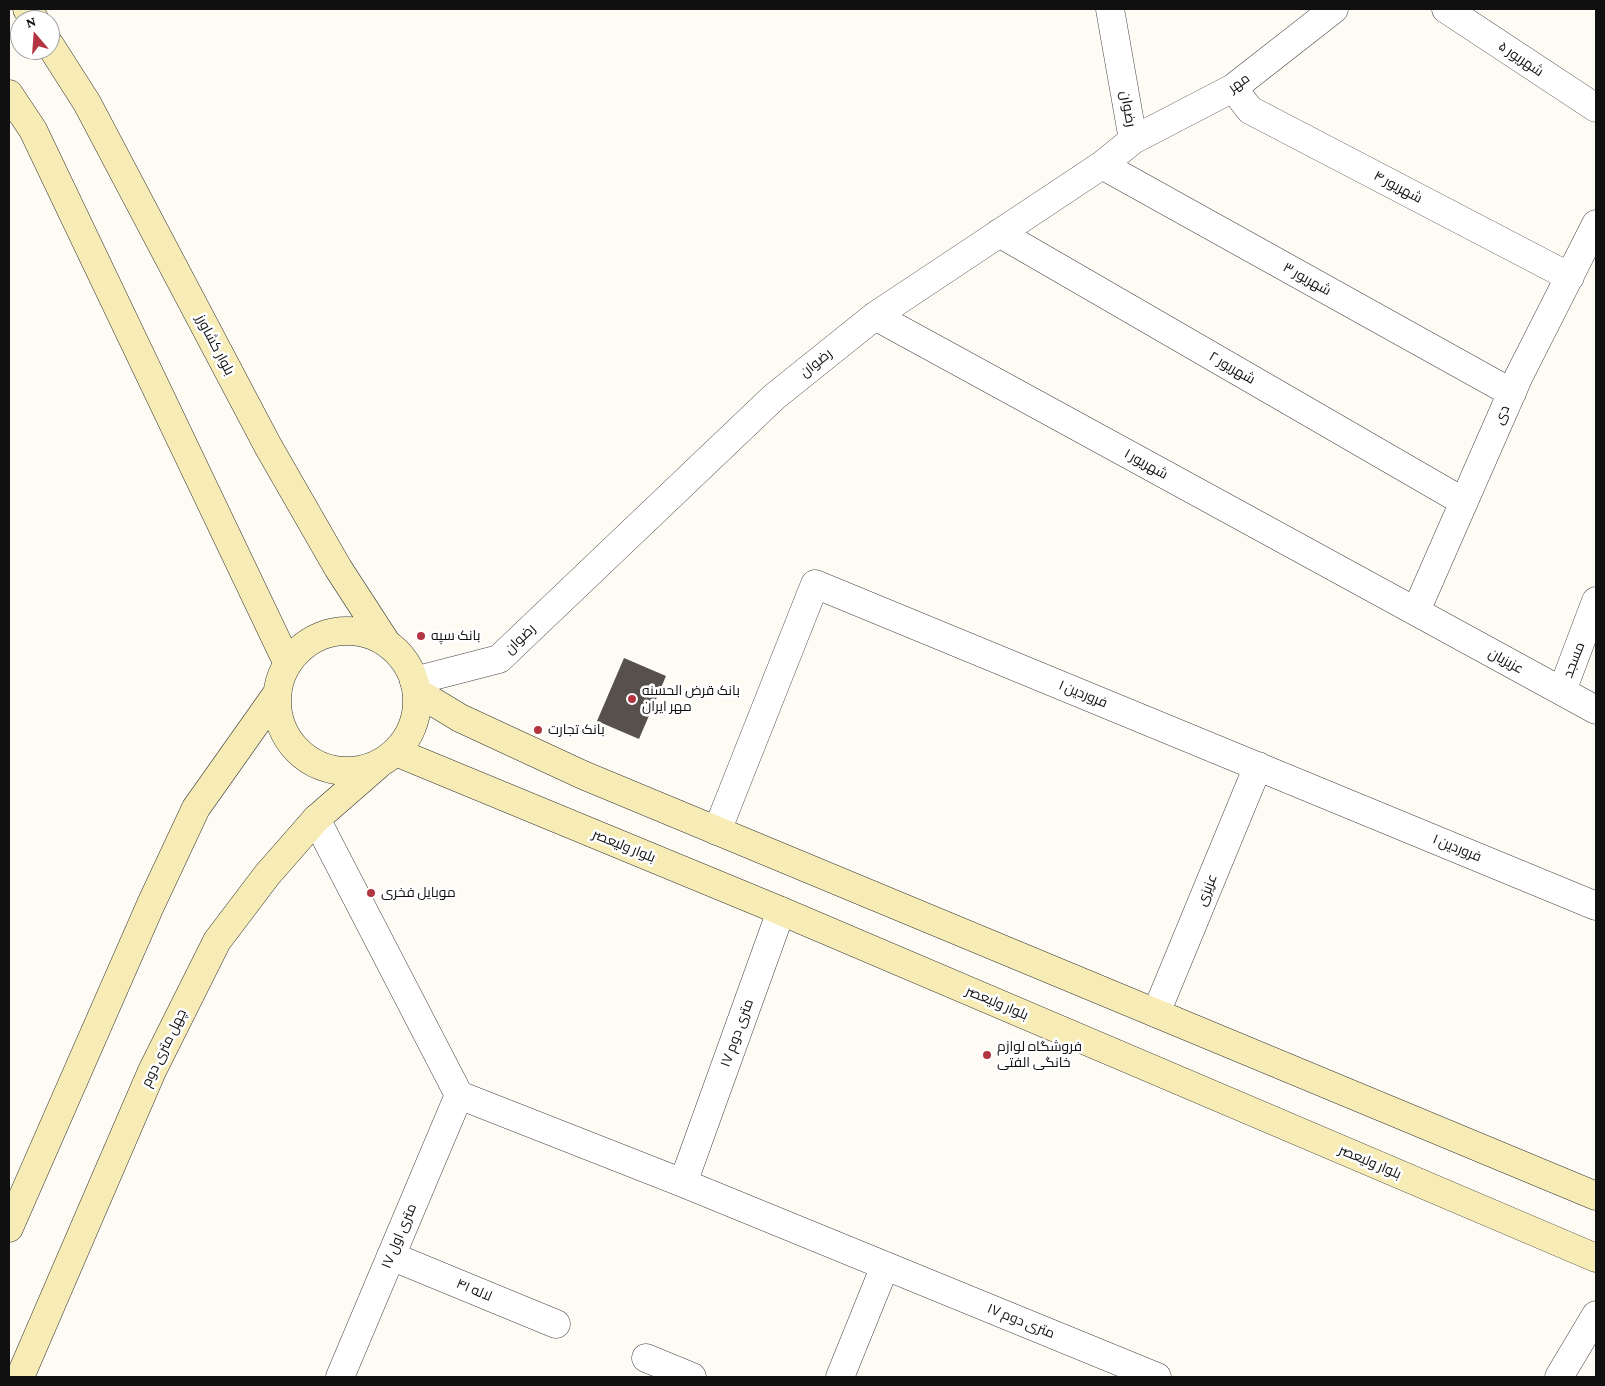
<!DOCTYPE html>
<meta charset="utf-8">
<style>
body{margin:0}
#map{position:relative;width:1605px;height:1386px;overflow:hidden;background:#fefbf4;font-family:"Crimson Pro",serif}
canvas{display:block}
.frame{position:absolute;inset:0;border:10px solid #101010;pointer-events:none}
.north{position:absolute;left:10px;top:10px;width:50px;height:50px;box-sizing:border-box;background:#fff;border:1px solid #9f9f9f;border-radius:50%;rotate:342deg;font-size:14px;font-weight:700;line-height:20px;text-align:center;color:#101010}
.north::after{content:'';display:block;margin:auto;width:18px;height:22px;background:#b23541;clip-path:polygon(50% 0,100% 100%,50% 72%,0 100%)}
</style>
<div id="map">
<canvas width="1605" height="1386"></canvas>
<div class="frame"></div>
<div class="north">N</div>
</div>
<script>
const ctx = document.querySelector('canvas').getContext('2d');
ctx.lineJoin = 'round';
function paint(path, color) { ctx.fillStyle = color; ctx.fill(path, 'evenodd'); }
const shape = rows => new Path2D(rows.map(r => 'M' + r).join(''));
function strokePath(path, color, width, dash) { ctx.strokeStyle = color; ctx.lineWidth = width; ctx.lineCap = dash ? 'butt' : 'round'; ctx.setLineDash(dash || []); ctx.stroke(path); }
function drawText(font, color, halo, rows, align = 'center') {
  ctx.font = font + ' "Crimson Pro",Cairo,serif'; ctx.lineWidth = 5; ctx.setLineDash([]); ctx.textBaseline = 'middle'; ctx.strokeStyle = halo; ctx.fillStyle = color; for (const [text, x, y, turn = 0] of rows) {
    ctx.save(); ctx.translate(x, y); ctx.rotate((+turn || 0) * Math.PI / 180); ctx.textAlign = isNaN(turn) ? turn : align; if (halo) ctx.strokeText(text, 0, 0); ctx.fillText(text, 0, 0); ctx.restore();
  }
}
paint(shape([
 [624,658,666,676,639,739,597,721]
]), '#57514d');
const street = shape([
 [1446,9,1596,108],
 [1233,88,1250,110,1570,277],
 [1133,140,1233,88,1334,9],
 [1102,165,1512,393],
 [999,233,1464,502],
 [875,316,1596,710],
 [1416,611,1519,376,1596,224],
 [414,681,499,659,774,397,875,316,1102,165,1133,140,1110,9],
 [1562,691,1596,601],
 [316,819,459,1095],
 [717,831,815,584,1596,906],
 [1156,1013,1258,766],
 [459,1095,683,1183,1157,1377],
 [683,1183,781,911],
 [391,1256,556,1324],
 [646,1358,692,1377],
 [340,1377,459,1095],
 [840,1377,885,1266],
 [1559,1377,1596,1315]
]);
const secondary = shape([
 [27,9,35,20],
 [50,45,87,103,268,446,338,568,386,642],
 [9,94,33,130,287,662],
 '277 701a70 70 0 1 1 140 0a70 70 0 1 1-140 0Z',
 [417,692,460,718,583,775,1596,1196],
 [396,752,781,911,1596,1258],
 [9,1228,151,904,196,808,276,695],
 [20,1377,152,1071,217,941,267,875,316,819,378,765]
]);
strokePath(street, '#434343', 29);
strokePath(secondary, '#323232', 29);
strokePath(street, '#fff', 28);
strokePath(secondary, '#f7ecb5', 28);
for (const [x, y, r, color] of [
 [421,636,5,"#b23541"],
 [632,699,5,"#b23541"],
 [538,730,5,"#b23541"],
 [371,893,5,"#b23541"],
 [987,1055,5,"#b23541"]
]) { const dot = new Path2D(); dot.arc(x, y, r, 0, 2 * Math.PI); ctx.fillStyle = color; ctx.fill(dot); strokePath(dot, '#fff', 2); }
drawText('14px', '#101010', '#fff', [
 ["شهریور ۵",1521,59,34],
 ["مهر",1239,83,-35],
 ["رضوان",1128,109,80],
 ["شهریور ۴",1398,187,28],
 ["شهریور ۳",1307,279,29],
 ["بلوار کشاورز",215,345,62],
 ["رضوان",816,363,-39],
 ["شهریور ۲",1232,368,30],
 ["دی",1502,415,-66],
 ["شهریور ۱",1146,464,29],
 ["رضوان",520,639,-44],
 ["مسجد",1574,660,-69],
 ["عزیزیان",1506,661,29],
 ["فروردین ۱",1083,694,22],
 ["بلوار ولیعصر",624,846,22],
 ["فروردین ۱",1457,848,22],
 ["عزیزی",1207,890,-68],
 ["بلوار ولیعصر",997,1003,23],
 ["۱۷ متری دوم",737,1033,-70],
 ["چهل متری دوم",164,1048,-64],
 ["بلوار ولیعصر",1370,1162,23],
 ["۱۷ متری اول",399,1236,-67],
 ["لاله ۴۱",474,1290,23],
 ["۱۷ متری دوم",1021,1321,22]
]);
drawText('14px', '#101010', '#fff', [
 ["بانک سپه",431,636],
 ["بانک قرض الحسنه",642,691],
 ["مهر ایران",642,707],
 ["بانک تجارت",548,730],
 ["موبایل فخری",381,893],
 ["فروشگاه لوازم",997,1047],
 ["خانگی الفتی",997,1063]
], 'left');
</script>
